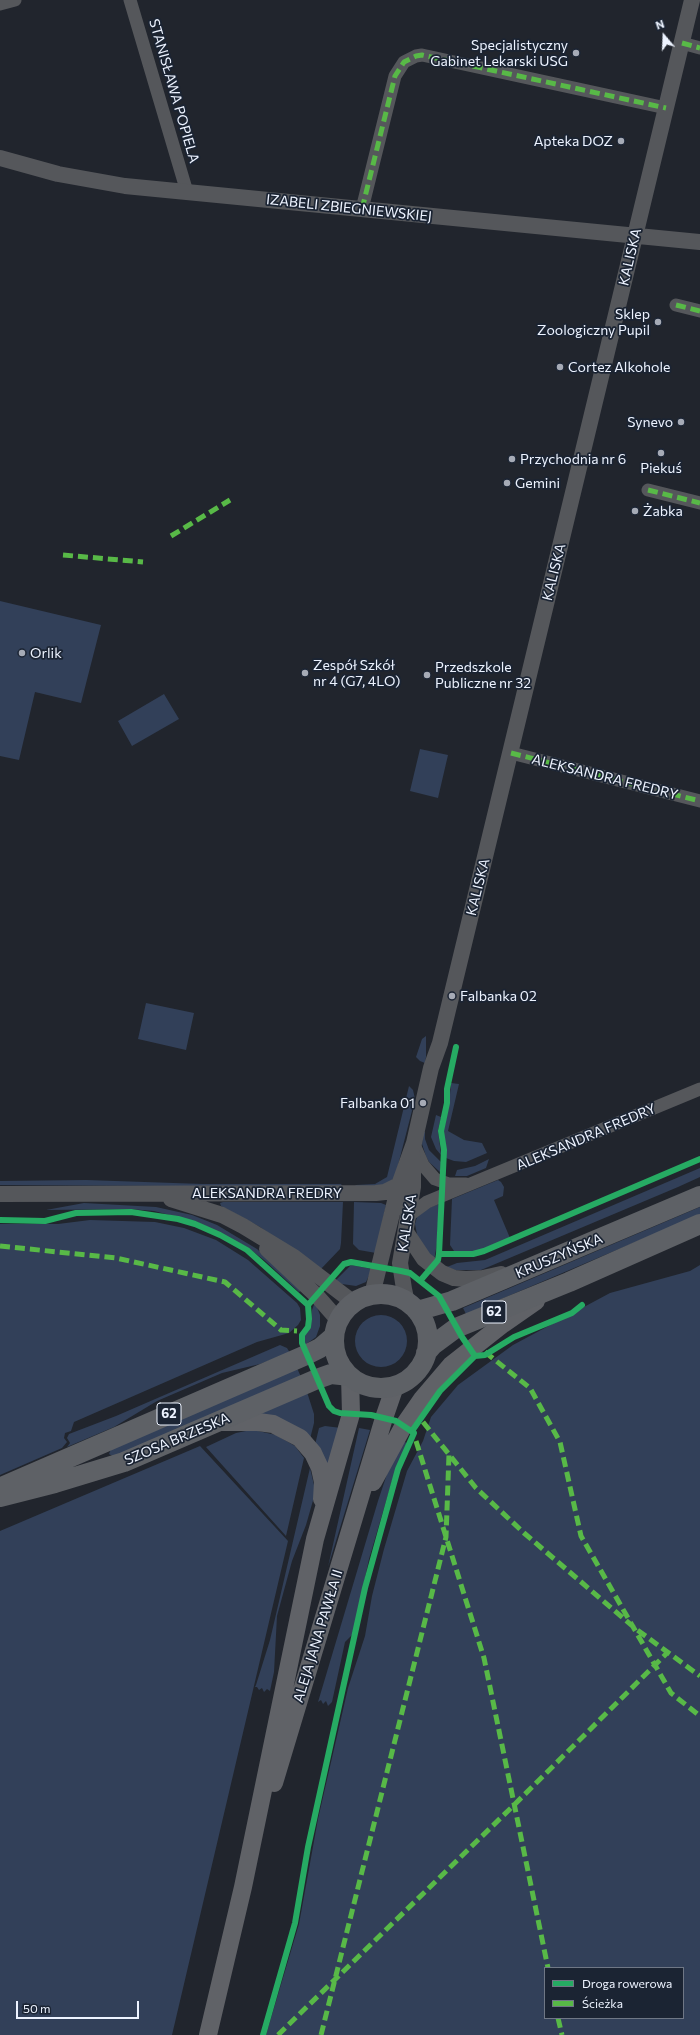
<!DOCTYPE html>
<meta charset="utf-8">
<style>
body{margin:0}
#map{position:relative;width:700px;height:2035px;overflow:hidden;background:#21252d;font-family:Commissioner,sans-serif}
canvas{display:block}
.legend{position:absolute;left:544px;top:1967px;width:140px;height:52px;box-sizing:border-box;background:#1b2433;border:1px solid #6f7785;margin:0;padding:5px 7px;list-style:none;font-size:12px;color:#edf3ff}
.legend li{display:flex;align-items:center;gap:8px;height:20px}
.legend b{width:20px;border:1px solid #6f7785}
.north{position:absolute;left:644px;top:16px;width:40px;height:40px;-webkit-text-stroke:3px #1b2433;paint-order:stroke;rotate:341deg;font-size:11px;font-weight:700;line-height:16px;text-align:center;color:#edf3ff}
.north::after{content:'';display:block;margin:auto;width:14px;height:18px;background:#edf3ff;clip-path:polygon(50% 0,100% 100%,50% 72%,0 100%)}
.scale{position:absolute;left:16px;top:2001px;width:123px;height:18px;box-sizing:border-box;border:2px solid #edf3ff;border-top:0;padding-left:5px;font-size:12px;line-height:14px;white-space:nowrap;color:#edf3ff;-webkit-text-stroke:3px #1b2433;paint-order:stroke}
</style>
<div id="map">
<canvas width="700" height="2035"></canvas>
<ul class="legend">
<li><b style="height:5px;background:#26ab63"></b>Droga rowerowa</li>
<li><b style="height:5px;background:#58b947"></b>Ścieżka</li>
</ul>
<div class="north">N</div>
<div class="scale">50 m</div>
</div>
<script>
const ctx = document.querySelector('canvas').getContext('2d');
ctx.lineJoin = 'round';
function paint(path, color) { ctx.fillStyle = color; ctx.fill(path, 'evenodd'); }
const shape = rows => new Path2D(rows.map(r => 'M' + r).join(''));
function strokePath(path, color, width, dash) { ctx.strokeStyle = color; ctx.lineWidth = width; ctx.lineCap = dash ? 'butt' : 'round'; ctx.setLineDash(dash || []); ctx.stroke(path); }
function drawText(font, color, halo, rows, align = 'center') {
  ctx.font = font + ' Commissioner,sans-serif'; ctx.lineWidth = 3.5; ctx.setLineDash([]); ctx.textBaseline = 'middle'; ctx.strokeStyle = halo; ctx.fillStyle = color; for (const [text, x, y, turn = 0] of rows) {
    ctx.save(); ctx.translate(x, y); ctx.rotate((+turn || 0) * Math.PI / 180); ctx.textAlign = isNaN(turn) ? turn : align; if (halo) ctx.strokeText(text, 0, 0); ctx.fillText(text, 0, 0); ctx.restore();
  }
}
paint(shape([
 [0,601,101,625,81,703,35,692,19,760,0,756],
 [164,694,179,719,132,746,118,721],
 [420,749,448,755,438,798,410,791],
 [146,1003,194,1013,186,1050,138,1039],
 [426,1036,426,1057,425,1063,420,1061,416,1057,422,1039],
 [451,1083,459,1084,448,1131,464,1140,482,1143,487,1153,466,1162,454,1161,446,1158,446,1146,443,1133,449,1105],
 [409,1086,413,1090,415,1099,395,1177,386,1186,354,1187,356,1185,375,1184,387,1177],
 [436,1115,441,1117,438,1130,441,1155,436,1149,431,1137],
 [423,1131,425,1132,425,1139,429,1150,441,1162,440,1172,429,1162,426,1156,422,1144],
 [489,1159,486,1168,467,1176,455,1176,457,1170,475,1166],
 [700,1168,700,1177,678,1187,481,1270,455,1270,447,1267,457,1263,485,1260],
 [86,1180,203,1184,341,1184,343,1187,0,1185,0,1181],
 [498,1180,501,1182,504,1187,503,1196,494,1200,510,1238,478,1251,454,1251,450,1245,452,1199],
 [223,1202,343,1202,341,1243,340,1249,320,1270,260,1227,221,1206,220,1203],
 [354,1202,381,1203,386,1205,376,1253,359,1250,353,1244],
 [84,1203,156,1207,192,1215,217,1225,257,1249,303,1290,299,1292,264,1260,247,1247,197,1222,154,1211,130,1209,46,1210],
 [439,1204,437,1243,434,1261,418,1239,415,1224,417,1217,428,1208],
 [700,1207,700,1215,600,1257,466,1314,463,1308],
 [90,1220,155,1222,184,1228,216,1240,248,1260,297,1303,300,1308,301,1320,298,1325,289,1333,257,1342,74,1422,71,1431,65,1433,64,1438,67,1442,62,1448,0,1475,0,1224,58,1224],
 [351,1265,372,1269,366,1282,356,1286,342,1284,335,1281],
 [700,1265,700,2035,266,2035,299,1924,318,1819,348,1688,365,1636,372,1596,384,1549,407,1471,423,1441,431,1417,458,1385,513,1345,610,1293,690,1271],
 [545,1968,683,1968,683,2018,545,2018],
 [315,1302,320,1315,320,1326,316,1337,305,1345,303,1339,310,1327,312,1310],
 '355 1341a26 26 0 1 1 52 0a26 26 0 1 1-52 0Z',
 [280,1345,287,1348,290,1353,260,1364,222,1373,157,1401,114,1427,67,1447,70,1443,67,1438,69,1434,116,1416],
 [297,1368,301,1377,114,1457,109,1454,111,1449],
 [307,1392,314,1414,314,1423,310,1439,261,1415,262,1412],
 [325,1426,341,1428,329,1469,315,1445,319,1428],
 [359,1428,370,1430,328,1567],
 [246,1431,258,1431,276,1435,295,1446,304,1458,286,1536,206,1447,236,1433],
 [402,1441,407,1443,392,1481,369,1559,353,1634,345,1642,332,1702,328,1706,326,1701,323,1704,321,1700,318,1702,378,1501,387,1474],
 [200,1446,288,1541,172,2035,0,2035,0,1531],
 [310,1468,314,1485,314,1497,306,1525,292,1561,277,1616,274,1672,270,1691,267,1689,264,1692,262,1688,259,1690,257,1687,255,1687,256,1685,270,1640]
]), '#324059');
strokePath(shape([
 [130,0,187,192],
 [0,4,15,0],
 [682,43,700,48],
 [362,209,395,76,404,62,416,56,422,55,666,108],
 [676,305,700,311],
 [648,490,700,503],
 [511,753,700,801],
 [415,1147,423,1165,435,1179,449,1184,466,1184],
 [408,1216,427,1202,700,1089]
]), '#55575b', 13);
strokePath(shape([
 [0,158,58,174,125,186,700,242],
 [0,1194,376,1193,385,1192,399,1185],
 [171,1199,222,1215,243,1226,294,1257,354,1303],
 [406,1232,424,1259,442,1273,454,1278,466,1279,483,1278,501,1274],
 [267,1249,317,1296,339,1321],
 [372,1295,399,1185,414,1143,431,1068,440,1043,692,0],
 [407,1303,404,1289,400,1263,413,1187,413,1158]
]), '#55575b', 16);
strokePath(shape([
 [219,1422,258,1422,273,1424,300,1438,313,1453,320,1468,323,1482,322,1499],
 [373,1482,404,1425,422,1399,451,1365,503,1324,536,1301],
 [274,1783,384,1418,395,1386],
 [208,2035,243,1887,315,1539,351,1414,350,1376]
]), '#606267', 18);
strokePath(shape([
 '334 1341a47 47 0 1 1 94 0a47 47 0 1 1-94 0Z',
 [417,1311,452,1301,700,1196],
 [426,1353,433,1345,456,1328,569,1282,700,1224],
 [4,1486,306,1355,320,1348,334,1336],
 [0,1497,55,1483,124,1462,317,1379,331,1374,350,1376]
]), '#5e6166', 20);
strokePath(shape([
 [682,43,700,48],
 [362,209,395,76,404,62,416,56,422,55,666,108],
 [676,305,700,311],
 [648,490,700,503],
 [171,536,230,500],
 [63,555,143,562],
 [511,753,700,801],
 [0,1246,116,1258,225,1282,281,1330,297,1331],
 [485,1352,530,1388,560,1442,581,1536,671,1693,700,1716],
 [423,1422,476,1488,524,1533,636,1629,700,1676],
 [416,1441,484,1658,548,1968],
 [558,2018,562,2035],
 [278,2035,514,1805,668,1652],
 [321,2035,446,1537,449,1454]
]), '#58b947', 5, [10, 5]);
strokePath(shape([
 [0,1220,45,1221,76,1213,131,1212,178,1219,195,1224,220,1235,247,1250,308,1305],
 [439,1254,444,1150,441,1131,447,1103,447,1089,456,1047],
 [582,1305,572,1313,514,1337,485,1355,475,1356,462,1337,439,1296,420,1281,438,1260,439,1254,473,1254,484,1251,700,1159],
 [412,1431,440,1391,475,1356],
 [263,2035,295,1923,308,1847,365,1588,398,1469,414,1433,396,1421,371,1415,340,1413,334,1411,329,1406,302,1343,302,1335,308,1327,309,1319,308,1305,344,1264,351,1262,401,1271,410,1273,420,1281]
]), '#26ab63', 6);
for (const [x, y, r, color] of [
 [576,53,4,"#a6abb6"],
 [621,141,4,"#a6abb6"],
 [658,322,4,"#a6abb6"],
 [560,367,4,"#a6abb6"],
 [681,422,4,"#a6abb6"],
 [661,453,4,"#a6abb6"],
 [512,459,4,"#a6abb6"],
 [507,483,4,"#a6abb6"],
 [635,511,4,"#a6abb6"],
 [22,653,4,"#a6abb6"],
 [305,673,4,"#a6abb6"],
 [427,675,4,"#a6abb6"],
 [452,996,4,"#a6abb6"],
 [423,1103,4,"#a6abb6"]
]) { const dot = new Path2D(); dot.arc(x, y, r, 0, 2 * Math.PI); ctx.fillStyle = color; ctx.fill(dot); strokePath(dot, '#1b2433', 1.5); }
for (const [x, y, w] of [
 [494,1312,24],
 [169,1414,24]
]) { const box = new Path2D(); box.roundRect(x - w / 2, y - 11, w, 22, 3); ctx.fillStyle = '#1b2433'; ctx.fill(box); strokePath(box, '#edf3ff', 1); }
drawText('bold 13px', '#edf3ff', null, [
 ["62",494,1312],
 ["62",169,1414]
]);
drawText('14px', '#edf3ff', '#1b2433', [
 ["Specjalistyczny",568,45,"right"],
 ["Gabinet Lekarski USG",568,61,"right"],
 ["Apteka DOZ",613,141,"right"],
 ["Sklep",650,314,"right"],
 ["Zoologiczny Pupil",650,330,"right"],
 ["Cortez Alkohole",568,367],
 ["Synevo",673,422,"right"],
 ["Przychodnia nr 6",520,459],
 ["Piekuś",661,468,"center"],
 ["Gemini",515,483],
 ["Żabka",643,511],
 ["Orlik",30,653],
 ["Zespół Szkół",313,665],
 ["nr 4 (G7, 4LO)",313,681],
 ["Przedszkole",435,667],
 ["Publiczne nr 32",435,683],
 ["Falbanka 02",460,996],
 ["Falbanka 01",415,1103,"right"]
], 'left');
drawText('14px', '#edf3ff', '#1b2433', [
 ["STANISŁAWA POPIELA",174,91,74],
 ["IZABELI ZBIEGNIEWSKIEJ",349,208,6],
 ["KALISKA",630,257,-77],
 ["KALISKA",554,572,-76],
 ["ALEKSANDRA FREDRY",605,777,14],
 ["KALISKA",478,887,-76],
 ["ALEKSANDRA FREDRY",586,1137,-23],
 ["ALEKSANDRA FREDRY",267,1193],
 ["KALISKA",407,1223,-81],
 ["KRUSZYŃSKA",559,1256,-23],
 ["SZOSA BRZESKA",177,1439,-23],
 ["ALEJA JANA PAWŁA II",318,1636,-73]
]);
</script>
